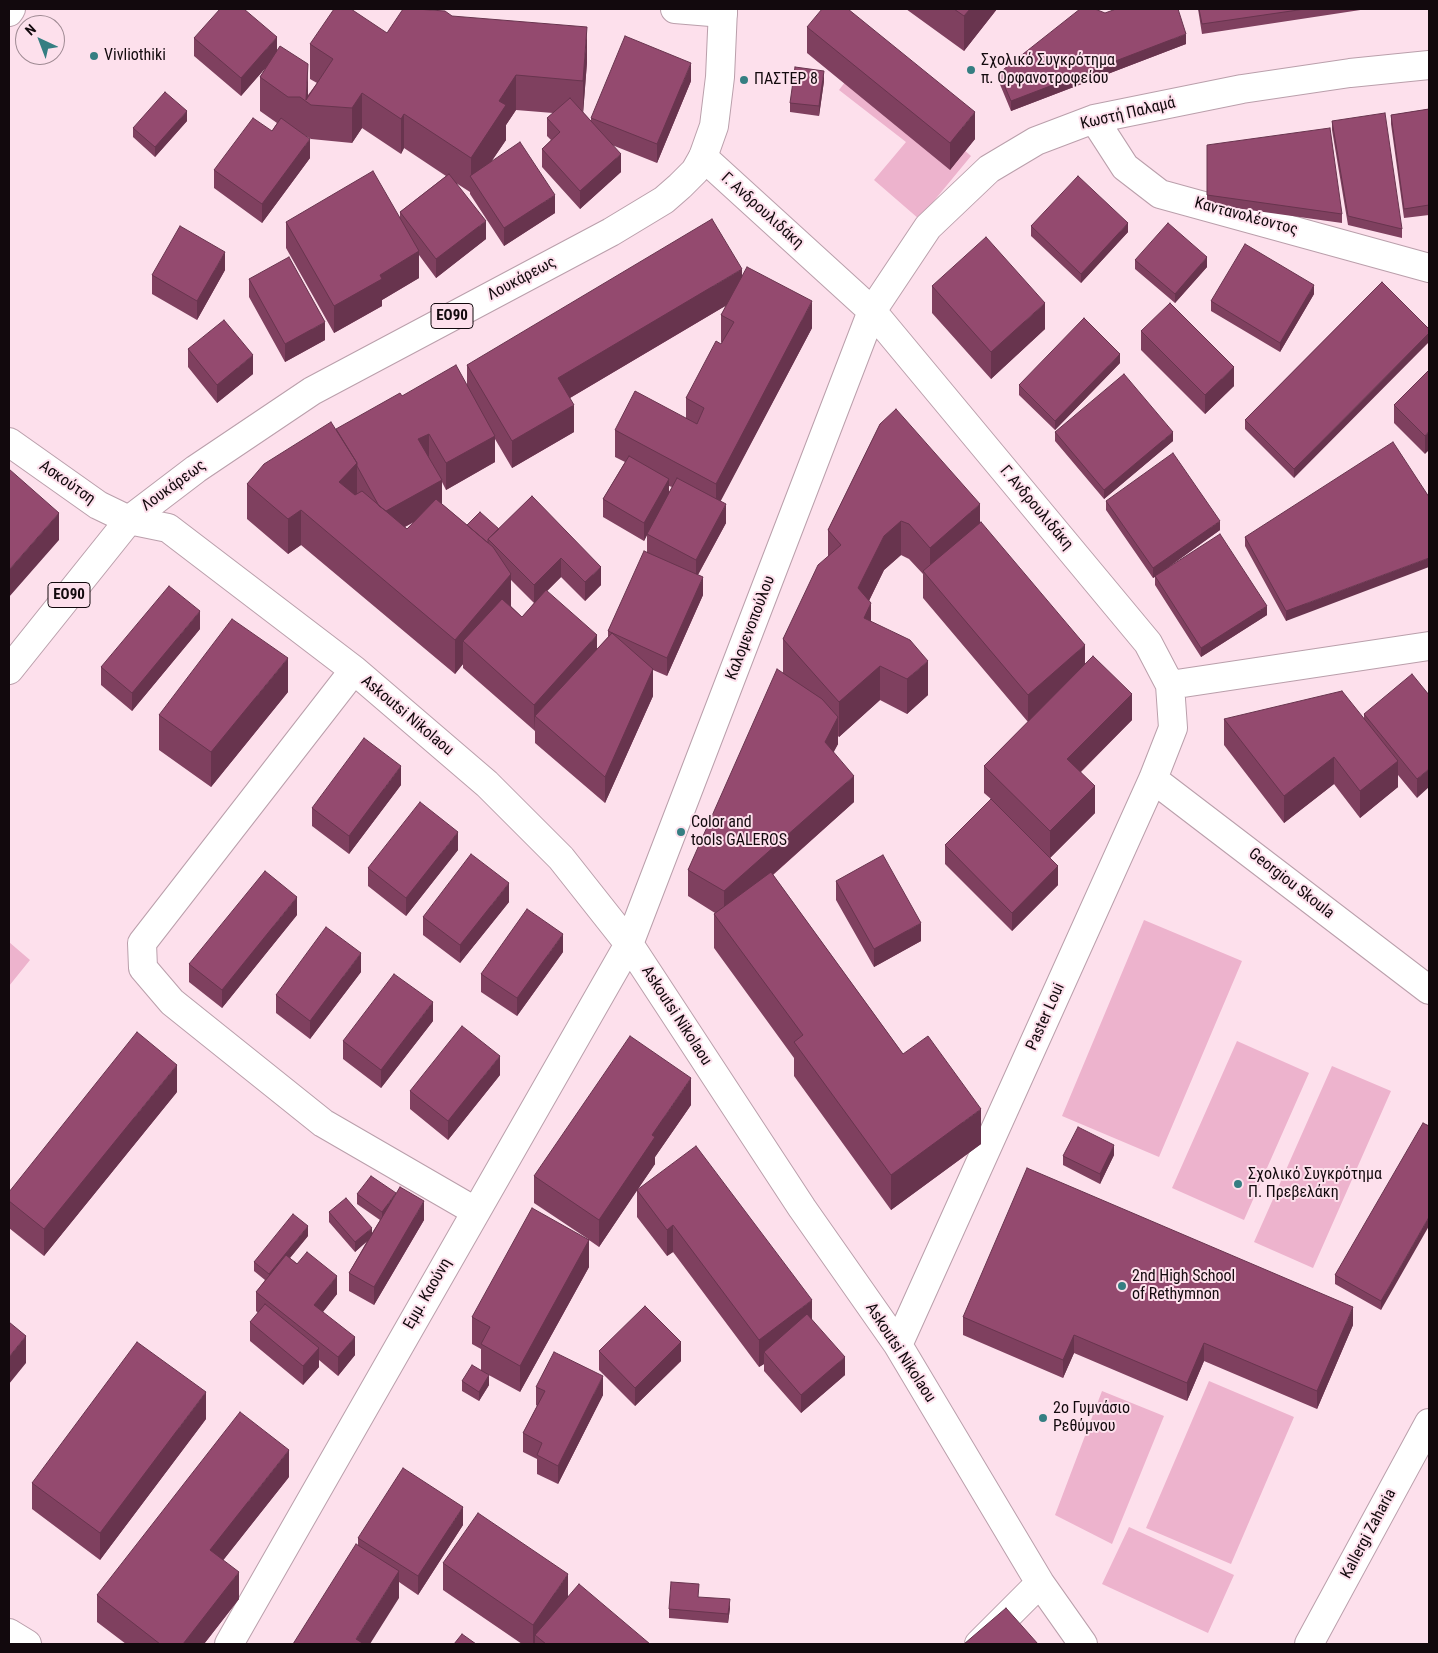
<!DOCTYPE html>
<meta charset="utf-8">
<style>
body{margin:0}
#map{position:relative;width:1438px;height:1653px;overflow:hidden;background:#fde0ec;font-family:"Roboto Condensed",sans-serif}
canvas{display:block}
.frame{position:absolute;inset:0;border:10px solid #12090d;pointer-events:none}
.north{position:absolute;left:15px;top:15px;width:50px;height:50px;box-sizing:border-box;background:#fde0ec;border:1px solid #9f8a93;border-radius:50%;rotate:317deg;font-size:14px;font-weight:700;line-height:20px;text-align:center;color:#12090d}
.north::after{content:'';display:block;margin:auto;width:18px;height:22px;background:#357e82;clip-path:polygon(50% 0,100% 100%,50% 72%,0 100%)}
</style>
<div id="map">
<canvas width="1438" height="1653"></canvas>
<div class="frame"></div>
<div class="north">N</div>
</div>
<script>
const ctx = document.querySelector('canvas').getContext('2d');
ctx.lineJoin = 'round';
function paint(path, color) { ctx.fillStyle = color; ctx.fill(path, 'evenodd'); }
const shape = rows => new Path2D(rows.map(r => 'M' + r).join(''));
function strokePath(path, color, width, dash) { ctx.strokeStyle = color; ctx.lineWidth = width; ctx.lineCap = dash ? 'butt' : 'round'; ctx.setLineDash(dash || []); ctx.stroke(path); }
function drawText(font, color, halo, rows, align = 'center') {
  ctx.font = font + ' "Roboto Condensed",sans-serif'; ctx.lineWidth = 4; ctx.setLineDash([]); ctx.textBaseline = 'middle'; ctx.strokeStyle = halo; ctx.fillStyle = color; for (const [text, x, y, turn = 0] of rows) {
    ctx.save(); ctx.translate(x, y); ctx.rotate((+turn || 0) * Math.PI / 180); ctx.textAlign = isNaN(turn) ? turn : align; if (halo) ctx.strokeText(text, 0, 0); ctx.fillText(text, 0, 0); ctx.restore();
  }
}
paint(shape([
 [862,60,971,156,919,219,874,180,906,142,839,90],
 [1144,920,1242,961,1159,1157,1062,1116],
 [9,942,30,960,9,986],
 [1237,1041,1309,1073,1244,1220,1172,1188],
 [1332,1066,1391,1091,1313,1268,1254,1242],
 [1209,1381,1294,1417,1231,1564,1146,1528],
 [1102,1391,1164,1416,1112,1544,1055,1515],
 [1129,1527,1234,1575,1208,1633,1102,1584]
]), '#edb3cd');
const street = shape([
 [1094,119,1125,167,1160,194,1429,268],
 [703,157,872,311,1148,643,1170,685,1173,728,1153,779,898,1345],
 [129,520,168,528,354,670,487,784,561,858,629,944,802,1208,898,1345,1040,1583,1083,1644],
 [354,670,142,943,143,968,172,1002,323,1123,475,1211],
 [1170,685,1429,646],
 [1153,779,1429,990],
 [229,1644,629,944,872,311,928,227,989,169,1036,141,1094,119,1242,89,1350,73,1429,65],
 [979,1644,1040,1583],
 [1309,1644,1429,1423]
]);
const secondary = shape([
 [675,9,723,13],
 [9,442,98,505,129,520],
 [9,1633,27,1644]
]);
const primary = shape([
 [9,12,11,9],
 [9,670,129,520,196,469,312,391,611,232,664,200,680,186,695,171,703,157,714,126,720,77,723,9]
]);
strokePath(street, '#ba9fab', 30);
strokePath(secondary, '#ba9fab', 30);
strokePath(primary, '#ba9fab', 30);
strokePath(street, '#fff', 28);
strokePath(secondary, '#fff', 28);
strokePath(primary, '#fff', 28);
paint(shape([
 [906,9,997,9,964,51],
 [1198,9,1367,9,1202,34],
 [1105,13,1186,44,1011,111,999,82,999,73],
 [452,16,587,62,583,112,591,121,591,118,691,81,657,163,612,145,621,172,580,209,542,167,542,149,551,140,547,136,547,118,553,113,516,110,506,125,506,140,491,162,555,213,504,246,470,194,470,192,456,183,486,239,436,278,419,255,419,278,382,300,382,306,334,333,286,248,286,222,400,217,400,212,446,176,404,148,401,154,362,128,352,143,311,139,299,132,310,158,262,223,214,188,214,170,272,131,277,123,260,111,260,77,266,67,241,96,194,56,194,38,277,51,308,95,317,83,310,79,310,44,387,33],
 [807,27,975,139,950,170,807,53],
 [824,81,819,116,790,112,790,103],
 [1429,109,1429,215,1404,218,1391,124,1391,115],
 [187,121,155,157,133,137,133,128],
 [1332,121,1402,229,1402,238,1348,225,1332,130],
 [1207,145,1342,214,1342,223,1207,204],
 [1031,226,1128,232,1081,283,1031,236],
 [1135,260,1207,267,1175,303,1135,269],
 [225,270,197,320,152,294,152,275],
 [742,277,812,328,720,501,726,523,698,575,703,595,667,676,653,670,653,696,605,803,535,743,535,731,463,668,463,664,455,674,301,545,288,554,247,519,247,484,336,430,402,396,467,385,467,365],
 [727,305,721,315,721,342,722,343,686,398,686,418,615,430,615,457,625,462,603,499,603,517,644,541,647,535,647,552,608,631,608,637,597,649,547,591,561,577,585,601,601,585,532,496,499,529,467,525,442,504,442,482,446,490,495,462,495,439,512,468,574,432,570,398],
 [669,486,672,487,669,492],
 [414,522,407,529,405,527],
 [511,580,534,603,522,617,511,606],
 [249,279,325,340,285,362,249,297],
 [1382,282,1294,478,1245,429,1245,420],
 [932,286,1045,329,991,379,932,313],
 [1314,294,1280,352,1211,311,1211,301],
 [1141,331,1234,386,1205,414,1141,350],
 [188,349,253,374,217,403,188,367],
 [1120,363,1055,430,1019,395,1019,385],
 [1429,370,1425,454,1394,423,1394,405],
 [880,424,980,523,1085,664,1132,720,1081,772,1095,813,1050,858,1058,885,1012,931,945,864,945,845,991,799,984,793,984,766,1033,717,1028,722,923,598,923,574,909,559,901,555,884,570,869,601,871,621,928,695,907,714,880,700,839,737,838,736,838,744,833,752,854,802,773,875,903,1054,981,1144,891,1210,794,1076,794,1058,714,948,714,914,715,913,688,896,688,870,783,673,783,639,828,557,828,530],
 [1055,432,1173,441,1104,499,1055,441],
 [1429,497,1286,621,1245,546,1245,537],
 [1106,501,1220,530,1169,567,1267,615,1201,657,1155,585,1155,577,1153,578,1106,510],
 [200,629,132,711,101,685,101,667],
 [288,692,211,787,159,750,159,715],
 [1429,695,1417,798,1398,775,1398,787,1360,818,1334,784,1284,823,1224,745,1224,719,1364,718,1364,714],
 [401,785,349,854,312,826,312,808],
 [458,850,406,916,368,886,368,868],
 [836,881,921,941,874,967,836,900],
 [509,902,460,963,423,935,423,917],
 [297,915,222,1008,189,982,189,964],
 [563,952,517,1016,481,992,481,974],
 [361,972,310,1039,276,1013,276,995],
 [433,1021,381,1088,343,1059,343,1041],
 [500,1075,448,1140,410,1109,410,1091],
 [177,1092,44,1256,9,1228,9,1192],
 [691,1105,655,1157,655,1164,637,1190,812,1320,845,1375,801,1413,764,1371,764,1364,759,1367,673,1252,667,1256,637,1217,637,1190,599,1247,589,1240,589,1267,520,1392,485,1373,489,1385,479,1401,462,1391,462,1381,481,1370,481,1349,472,1344,472,1317,588,1239,534,1203,534,1176],
 [1429,1126,1381,1310,1335,1284,1335,1275],
 [1114,1155,1100,1184,1063,1165,1063,1156],
 [357,1194,424,1220,374,1305,349,1291,349,1273,367,1241,355,1252,329,1222,329,1212,372,1233,380,1220,357,1204],
 [308,1236,290,1258,337,1294,323,1312,355,1355,338,1376,319,1360,319,1367,303,1385,250,1341,250,1322,258,1313,256,1311,256,1292,265,1280,254,1271,254,1262],
 [963,1317,1353,1325,1317,1409,1204,1361,1187,1401,1074,1353,1063,1378,963,1335],
 [599,1351,681,1361,635,1406,599,1370],
 [536,1387,603,1395,558,1484,537,1474,537,1459,523,1452,523,1433,537,1406,536,1405],
 [206,1419,100,1560,32,1509,32,1483],
 [289,1477,223,1560,239,1599,204,1644,126,1644,97,1622,97,1595],
 [463,1525,418,1595,399,1582,399,1598,358,1545,358,1538],
 [443,1563,568,1596,650,1644,522,1644,443,1590],
 [730,1608,728,1623,669,1618,669,1609]
]), '#7f405f');
paint(shape([
 [970,9,997,9,964,51,964,16],
 [587,27,587,62,583,115,583,81],
 [1186,34,1186,44,1011,111,1011,101],
 [277,37,277,55,241,96,241,78],
 [691,63,691,81,657,163,657,144],
 [308,64,308,99,306,101],
 [824,71,824,81,819,116,819,106],
 [516,75,516,110,506,125,506,140,476,184,471,177,471,158,499,101],
 [362,93,362,128,352,143,352,108],
 [187,111,187,121,155,157,155,147],
 [975,112,975,139,950,170,950,143],
 [404,114,404,148,401,154,401,119],
 [310,139,310,158,262,223,262,204],
 [621,154,621,172,580,209,580,191],
 [555,195,555,213,504,246,504,228],
 [486,221,486,239,436,278,436,259],
 [1128,223,1128,232,1081,283,1081,274],
 [419,251,419,278,382,300,382,306,334,333,334,306,380,275],
 [225,252,225,270,197,320,197,301],
 [1207,257,1207,267,1175,303,1175,294],
 [742,269,742,296,558,405,558,378],
 [1314,285,1314,294,1280,352,1280,343],
 [812,301,812,328,716,510,716,484],
 [1045,303,1045,329,991,379,991,352],
 [325,322,325,340,285,362,285,344],
 [1429,333,1429,342,1294,478,1294,469],
 [1120,354,1120,363,1055,430,1055,421],
 [253,355,253,374,217,403,217,385],
 [1234,367,1234,386,1205,414,1205,395],
 [574,405,574,432,512,468,512,441],
 [1429,431,1429,450,1425,454,1425,436],
 [1173,432,1173,441,1104,499,1104,490],
 [429,434,429,460,418,439],
 [495,436,495,462,446,490,446,463],
 [357,463,357,497,339,482],
 [669,479,669,498,647,534,647,535,644,541,644,523],
 [442,480,442,506,383,539,383,512],
 [726,504,726,523,696,578,696,560],
 [980,504,980,538,930,580,930,548],
 [301,510,301,545,288,554,288,519],
 [59,513,59,540,9,597,9,570],
 [901,521,901,555,884,570,858,623,858,588,884,536],
 [1220,521,1220,530,1153,578,1153,568],
 [561,558,561,577,534,604,534,585],
 [1429,558,1429,567,1286,621,1286,611],
 [601,567,601,585,585,601,585,582],
 [511,574,511,608,463,641,463,664,455,674,455,640],
 [703,577,703,595,667,676,667,658],
 [871,603,871,637,864,618],
 [1267,606,1267,615,1201,657,1201,648],
 [200,611,200,629,132,711,132,693],
 [597,635,597,662,535,716,534,732,534,705],
 [1085,645,1085,672,1028,722,1028,695],
 [288,658,288,692,211,787,211,752],
 [928,661,928,695,907,714,907,679],
 [880,666,880,700,839,737,839,702],
 [653,669,653,696,605,803,605,777],
 [1132,694,1132,720,1067,785,1067,759],
 [838,717,838,744,825,769,825,742],
 [1334,757,1334,784,1284,823,1284,796],
 [1398,761,1398,787,1360,818,1360,791],
 [401,766,401,785,349,854,349,836],
 [1429,769,1429,787,1417,798,1417,779],
 [854,776,854,802,724,918,724,891],
 [1095,786,1095,813,1050,858,1050,831],
 [458,832,458,850,406,916,406,898],
 [1058,866,1058,885,1012,931,1012,913],
 [509,883,509,902,460,963,460,945],
 [297,897,297,915,222,1008,222,990],
 [921,923,921,941,874,967,874,949],
 [563,934,563,952,517,1016,517,998],
 [361,953,361,972,310,1039,310,1021],
 [433,1002,433,1021,381,1088,381,1070],
 [500,1056,500,1075,448,1140,448,1121],
 [177,1065,177,1092,44,1256,44,1229],
 [691,1078,691,1105,655,1157,655,1164,599,1247,599,1220,652,1135],
 [981,1109,981,1144,891,1210,891,1175],
 [1114,1145,1114,1155,1100,1184,1100,1174],
 [396,1193,382,1221,382,1212],
 [424,1201,424,1220,374,1305,374,1287],
 [1429,1217,1429,1226,1381,1310,1381,1301],
 [673,1225,673,1252,667,1256,667,1230],
 [308,1226,308,1236,269,1283,269,1274],
 [372,1228,372,1237,355,1252,355,1242],
 [589,1240,589,1267,520,1392,520,1366],
 [337,1276,337,1294,314,1323,314,1305],
 [812,1300,812,1327,764,1352,764,1364,759,1367,759,1340],
 [1353,1307,1353,1325,1317,1409,1317,1391],
 [1074,1335,1074,1353,1063,1378,1063,1360],
 [26,1336,26,1363,9,1384,9,1357],
 [355,1337,355,1355,338,1376,338,1357],
 [681,1342,681,1361,635,1406,635,1388],
 [1204,1343,1204,1361,1187,1401,1187,1383],
 [319,1348,319,1367,303,1385,303,1366],
 [845,1357,845,1375,801,1413,801,1395],
 [489,1375,489,1385,479,1401,479,1392],
 [603,1376,603,1395,558,1484,558,1466],
 [206,1392,206,1419,100,1560,100,1533],
 [289,1450,289,1477,210,1577,210,1550],
 [463,1507,463,1525,418,1595,418,1576],
 [399,1571,399,1598,370,1644,356,1644,356,1639],
 [239,1572,239,1599,204,1644,183,1644],
 [568,1574,568,1601,535,1635,535,1644,533,1644,533,1625],
 [730,1599,730,1608,728,1623,728,1614]
]), '#68344e');
const building = shape([
 [220,9,244,9,277,37,241,78,194,38,220,9],
 [334,9,351,9,387,33,403,9,416,9,445,11,452,16,587,27,583,81,516,75,499,101,506,105,471,158,404,114,401,119,362,93,352,108,311,105,300,97,288,97,260,77,280,46,308,64,306,100,333,59,310,44,334,9],
 [822,9,848,9,975,112,950,143,807,27,822,9],
 [954,9,970,9,964,16,954,9],
 [1080,9,1095,9,1105,13,1116,9,1178,9,1186,34,1011,101,999,73,1080,9],
 [1199,9,1305,9,1202,24,1199,9],
 [625,36,691,63,657,144,591,118,625,36],
 [795,67,824,71,819,106,790,103,795,67],
 [165,92,187,111,155,147,133,128,165,92],
 [570,98,621,154,580,191,542,149,560,132,547,118,570,98],
 [1429,109,1429,205,1404,209,1391,115,1429,109],
 [1385,113,1402,229,1348,216,1332,121,1385,113],
 [253,118,272,131,281,118,310,139,262,204,214,170,253,118],
 [1330,128,1342,214,1207,195,1207,145,1330,128],
 [520,142,555,195,504,228,470,176,520,142],
 [373,171,419,251,380,275,382,279,334,306,286,222,373,171],
 [449,174,486,221,436,259,400,212,449,174],
 [1078,176,1128,223,1081,274,1031,226,1078,176],
 [712,219,742,269,558,378,574,405,512,441,467,365,712,219],
 [1168,223,1207,257,1175,294,1135,260,1168,223],
 [180,226,225,252,197,301,152,275,180,226],
 [986,237,1045,303,991,352,932,286,986,237],
 [1245,244,1314,285,1280,343,1211,301,1245,244],
 [289,257,325,322,285,344,249,279,289,257],
 [747,267,812,301,716,484,615,430,635,391,697,424,704,408,686,398,716,341,721,344,734,322,721,315,747,267],
 [1382,282,1429,329,1429,333,1294,469,1245,420,1382,282],
 [1170,303,1234,367,1205,395,1141,331,1170,303],
 [1084,318,1120,354,1055,421,1019,385,1084,318],
 [224,320,253,355,217,385,188,349,224,320],
 [456,365,495,436,446,463,429,434,418,439,442,480,386,511,379,506,357,466,357,463,336,429,400,393,402,396,456,365],
 [1429,370,1429,431,1425,436,1394,405,1429,370],
 [1124,374,1173,432,1104,490,1055,432,1124,374],
 [896,409,980,504,930,548,909,524,901,521,884,536,858,588,871,603,864,618,910,640,928,661,907,679,880,666,839,702,783,639,818,565,841,545,828,530,880,424,896,409],
 [331,422,357,463,339,482,355,495,362,491,407,529,436,499,493,547,511,574,455,640,301,510,288,519,247,484,264,464,331,422],
 [1393,442,1429,497,1429,558,1286,611,1245,537,1393,442],
 [1173,453,1220,521,1153,568,1106,501,1173,453],
 [629,456,669,479,644,523,603,499,629,456],
 [9,469,59,513,9,570,9,469],
 [677,478,726,504,696,560,647,534,677,478],
 [532,496,601,567,585,582,561,558,534,585,488,539,532,496],
 [480,512,499,529,488,539,488,543,467,525,480,512],
 [981,522,1085,645,1028,695,923,571,981,522],
 [1220,534,1267,606,1201,648,1155,576,1220,534],
 [644,551,703,577,667,658,608,631,644,551],
 [169,586,200,611,132,693,101,667,169,586],
 [546,590,597,635,534,705,463,641,502,599,522,617,546,590],
 [232,619,288,658,211,752,159,715,232,619],
 [612,633,653,669,605,777,535,716,612,633],
 [1093,656,1132,694,1067,759,1095,786,1050,831,984,766,1093,656],
 [777,669,822,699,838,717,825,742,854,776,724,891,688,870,777,669],
 [1412,674,1429,695,1429,769,1417,779,1364,714,1412,674],
 [1342,691,1398,761,1360,791,1334,757,1284,796,1224,719,1342,691],
 [364,738,401,766,349,836,312,808,364,738],
 [991,799,1058,866,1012,913,945,845,991,799],
 [420,802,458,832,406,898,368,868,420,802],
 [471,854,509,883,460,945,423,917,471,854],
 [883,855,921,923,874,949,836,881,883,855],
 [265,871,297,897,222,990,189,964,265,871],
 [771,872,903,1054,928,1036,981,1109,891,1175,794,1042,803,1035,714,914,771,872],
 [527,909,563,934,517,998,481,974,527,909],
 [326,927,361,953,310,1021,276,995,326,927],
 [394,974,433,1002,381,1070,343,1041,394,974],
 [462,1026,500,1056,448,1121,410,1091,462,1026],
 [137,1032,177,1065,44,1229,9,1201,9,1192,137,1032],
 [630,1036,691,1078,652,1135,655,1137,599,1220,534,1176,630,1036],
 [1423,1123,1429,1126,1429,1217,1381,1301,1335,1275,1423,1123],
 [1078,1127,1114,1145,1100,1174,1063,1156,1078,1127],
 [696,1146,812,1300,759,1340,673,1225,667,1230,637,1190,696,1146],
 [1027,1168,1353,1307,1317,1391,1204,1343,1187,1383,1074,1335,1063,1360,963,1317,1027,1168],
 [371,1176,396,1193,382,1212,357,1194,371,1176],
 [400,1187,424,1201,374,1287,349,1273,400,1187],
 [346,1198,372,1228,355,1242,329,1212,346,1198],
 [532,1208,589,1240,520,1366,481,1344,490,1327,472,1317,532,1208],
 [293,1214,308,1226,269,1274,254,1262,293,1214],
 [307,1252,337,1276,314,1305,355,1337,338,1357,256,1292,286,1255,297,1264,307,1252],
 [265,1304,319,1348,303,1366,250,1322,265,1304],
 [645,1306,681,1342,635,1388,599,1351,645,1306],
 [807,1314,845,1357,801,1395,764,1352,807,1314],
 [9,1322,26,1336,9,1357,9,1322],
 [137,1342,206,1392,100,1533,32,1483,137,1342],
 [554,1352,603,1376,558,1466,537,1455,542,1443,523,1433,545,1391,536,1387,554,1352],
 [472,1365,489,1375,479,1392,462,1381,472,1365],
 [240,1412,289,1450,210,1550,239,1572,183,1644,160,1644,97,1595,240,1412],
 [403,1468,463,1507,418,1576,358,1538,403,1468],
 [478,1513,568,1574,533,1625,443,1563,478,1513],
 [356,1544,399,1571,356,1639,364,1644,293,1644,356,1544],
 [671,1582,699,1584,698,1597,730,1599,728,1614,669,1609,671,1582],
 [579,1584,650,1644,546,1644,535,1635,579,1584],
 [1006,1608,1038,1644,964,1644,1006,1608],
 [462,1634,476,1644,454,1644,462,1634]
]);
paint(building, '#944a6f');
strokePath(building, '#68344e', 1);
for (const [x, y, r, color] of [
 [94,56,5,"#357e82"],
 [971,70,5,"#357e82"],
 [744,80,5,"#357e82"],
 [681,832,5,"#357e82"],
 [1238,1184,5,"#357e82"],
 [1122,1286,5,"#357e82"],
 [1043,1418,5,"#357e82"]
]) { const dot = new Path2D(); dot.arc(x, y, r, 0, 2 * Math.PI); ctx.fillStyle = color; ctx.fill(dot); strokePath(dot, '#fde0ec', 2); }
for (const [x, y, w] of [
 [452,316,42],
 [69,595,42]
]) { const box = new Path2D(); box.roundRect(x - w / 2, y - 12.5, w, 25, 4); ctx.fillStyle = '#fde0ec'; ctx.fill(box); strokePath(box, '#12090d', 1); }
drawText('bold 15px', '#12090d', null, [
 ["ΕΟ90",452,316],
 ["ΕΟ90",69,595]
]);
drawText('16px', '#12090d', '#fde0ec', [
 ["Vivliothiki",104,56],
 ["Σχολικό Συγκρότημα",981,61],
 ["π. Ορφανοτροφείου",981,79],
 ["ΠΑΣΤΕΡ 8",754,80],
 ["Color and",691,823],
 ["tools GALEROS",691,841],
 ["Σχολικό Συγκρότημα",1248,1175],
 ["Π. Πρεβελάκη",1248,1193],
 ["2nd High School",1132,1277],
 ["of Rethymnon",1132,1295],
 ["2ο Γυμνάσιο",1053,1409],
 ["Ρεθύμνου",1053,1427]
], 'left');
drawText('16px', '#12090d', '#fde0ec', [
 ["Κωστή Παλαμά",1128,114,-13],
 ["Γ. Ανδρουλιδάκη",762,211,42],
 ["Καντανολέοντος",1246,217,15],
 ["Λουκάρεως",522,279,-28],
 ["Ασκούτση",67,483,35],
 ["Λουκάρεως",174,486,-36],
 ["Γ. Ανδρουλιδάκη",1036,508,50],
 ["Καλομενοπούλου",751,628,-69],
 ["Askoutsi Nikolaou",407,716,40],
 ["Georgiou Skoula",1291,884,38],
 ["Askoutsi Nikolaou",676,1016,57],
 ["Paster Loui",1046,1017,-66],
 ["Εμμ. Καούνη",428,1294,-60],
 ["Askoutsi Nikolaou",900,1353,57],
 ["Kallergi Zaharia",1369,1534,-62]
]);
</script>
